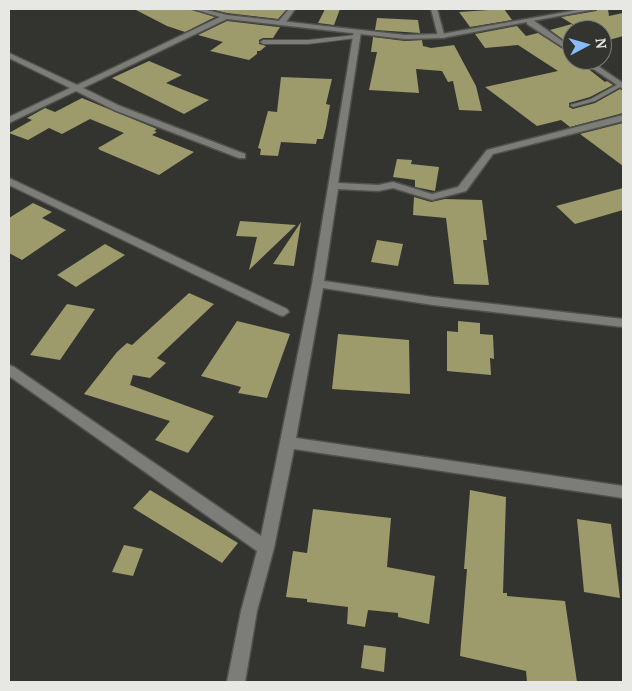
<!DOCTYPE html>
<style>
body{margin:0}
#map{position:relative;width:632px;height:691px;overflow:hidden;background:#33332f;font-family:"PT Serif",serif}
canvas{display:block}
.frame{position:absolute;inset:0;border:10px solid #e7e7e4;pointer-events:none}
.north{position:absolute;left:562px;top:20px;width:50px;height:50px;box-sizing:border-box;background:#33332f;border:1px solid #7b7b77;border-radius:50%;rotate:84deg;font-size:14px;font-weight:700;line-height:20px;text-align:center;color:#e7e7e4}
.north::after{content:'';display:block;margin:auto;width:18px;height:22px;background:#89bafc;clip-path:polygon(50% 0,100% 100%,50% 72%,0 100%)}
</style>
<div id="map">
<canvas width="632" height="691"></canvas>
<div class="frame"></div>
<div class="north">N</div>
</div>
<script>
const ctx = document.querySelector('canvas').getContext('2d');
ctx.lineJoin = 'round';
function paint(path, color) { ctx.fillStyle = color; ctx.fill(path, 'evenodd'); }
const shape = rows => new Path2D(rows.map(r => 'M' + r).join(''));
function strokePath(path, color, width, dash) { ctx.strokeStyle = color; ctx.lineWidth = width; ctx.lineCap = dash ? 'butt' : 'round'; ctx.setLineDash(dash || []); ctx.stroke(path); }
paint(shape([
 [134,9,191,9,215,17,185,32,167,26],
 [210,9,287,9,278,19,227,13],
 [325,9,340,9,334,25,318,23],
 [504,9,512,20,470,27,459,12],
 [598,9,608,9,609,16,623,13,623,36,602,42,602,30,582,30,561,17,596,11],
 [377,18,418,20,420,33,375,30],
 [227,21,278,27,280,27,273,38,263,38,259,40,259,44,266,46,260,51,257,51,257,54,249,60,210,51,223,42,198,35],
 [572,24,572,46,550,30],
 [517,26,526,36,538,33,566,51,572,56,572,60,577,60,605,82,607,81,613,85,590,97,569,103,569,107,573,109,595,103,620,89,623,91,623,113,570,127,561,120,537,126,485,87,558,71,518,45,485,48,475,34],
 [373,37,405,41,422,40,423,46,431,48,454,45,476,86,482,111,459,110,453,81,448,82,442,71,416,69,419,93,369,90,377,52,371,52],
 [149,61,182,75,166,83,209,100,184,114,112,78],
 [281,77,332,79,326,104,330,105,326,128,323,139,317,139,316,144,281,142,278,156,260,155,261,149,258,148,268,111,277,112],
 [82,98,157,129,154,131,157,132,152,135,194,152,159,175,100,150,98,148,124,133,90,119,62,134,49,128,28,140,9,133,32,120,27,118,45,108,55,112],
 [623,123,623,166,580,134],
 [397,159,412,160,411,164,439,167,435,191,415,187,415,180,393,177],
 [623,188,623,210,575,224,556,206],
 [414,197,431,202,445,199,482,200,487,240,483,240,489,285,454,284,446,218,413,215],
 [33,203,52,212,42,218,66,230,22,260,9,253,9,218],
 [240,221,296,225,249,270,257,237,236,236],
 [301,222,294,266,273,264],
 [377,240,403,244,398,266,371,262],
 [105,244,125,255,76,287,57,275],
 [189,293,214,304,157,358,166,363,150,378,133,375,130,385,214,416,188,453,155,440,170,421,84,394,117,352,127,343,132,345],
 [67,304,95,309,60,360,30,355],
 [237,321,290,334,267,398,238,393,241,387,201,376],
 [458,321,480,323,480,334,493,335,494,359,490,358,491,375,447,371,447,331,458,332],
 [338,334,409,340,410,394,332,389],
 [150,490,238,543,222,563,133,508],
 [470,490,506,497,503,593,507,593,507,596,565,601,577,682,527,682,526,671,460,656,467,569,464,569],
 [313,509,391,518,387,567,435,576,429,624,398,617,398,613,368,610,365,627,347,624,348,607,307,602,307,599,286,597,293,551,307,553],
 [577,519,611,524,620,598,584,592],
 [124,545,143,549,133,576,112,572],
 [364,645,386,648,384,672,361,668]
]), '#9d9a6b');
const lane = shape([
 [355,35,358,37,357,38,308,44,263,44,260,42,263,40,308,40,355,35],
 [620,83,623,85,622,86,595,101,573,107,570,105,591,99,620,83]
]);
const street = shape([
 [289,9,295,9,284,25,278,25,277,23,289,9],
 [431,9,437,9,445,38,438,36,431,9],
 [224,15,231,17,83,88,120,106,245,154,245,158,239,158,114,110,76,91,9,123,9,117,70,88,9,58,9,53,77,85,224,15],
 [527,20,533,20,572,48,572,53,527,24,527,20],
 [354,30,361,32,338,183,378,185,393,182,432,194,458,187,487,150,623,115,623,121,493,154,466,191,432,200,393,188,378,191,338,189,324,281,433,297,623,319,623,327,433,305,323,288,296,438,623,486,623,498,294,449,274,548,257,611,245,682,227,682,241,611,257,551,9,376,9,365,14,367,261,536,312,284,354,30],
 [580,60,589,60,623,83,623,89,580,60],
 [9,178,287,309,289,312,283,316,279,315,9,185,9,178]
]);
const secondary = shape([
 [193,9,203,9,227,15,405,35,442,34,583,9,596,9,442,38,405,39,227,19,193,9]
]);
strokePath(lane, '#50504c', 2);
strokePath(street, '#50504c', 3);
strokePath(secondary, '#50504c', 3);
paint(lane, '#7c7c78');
paint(street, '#7c7c78');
paint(secondary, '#7c7c78');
</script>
